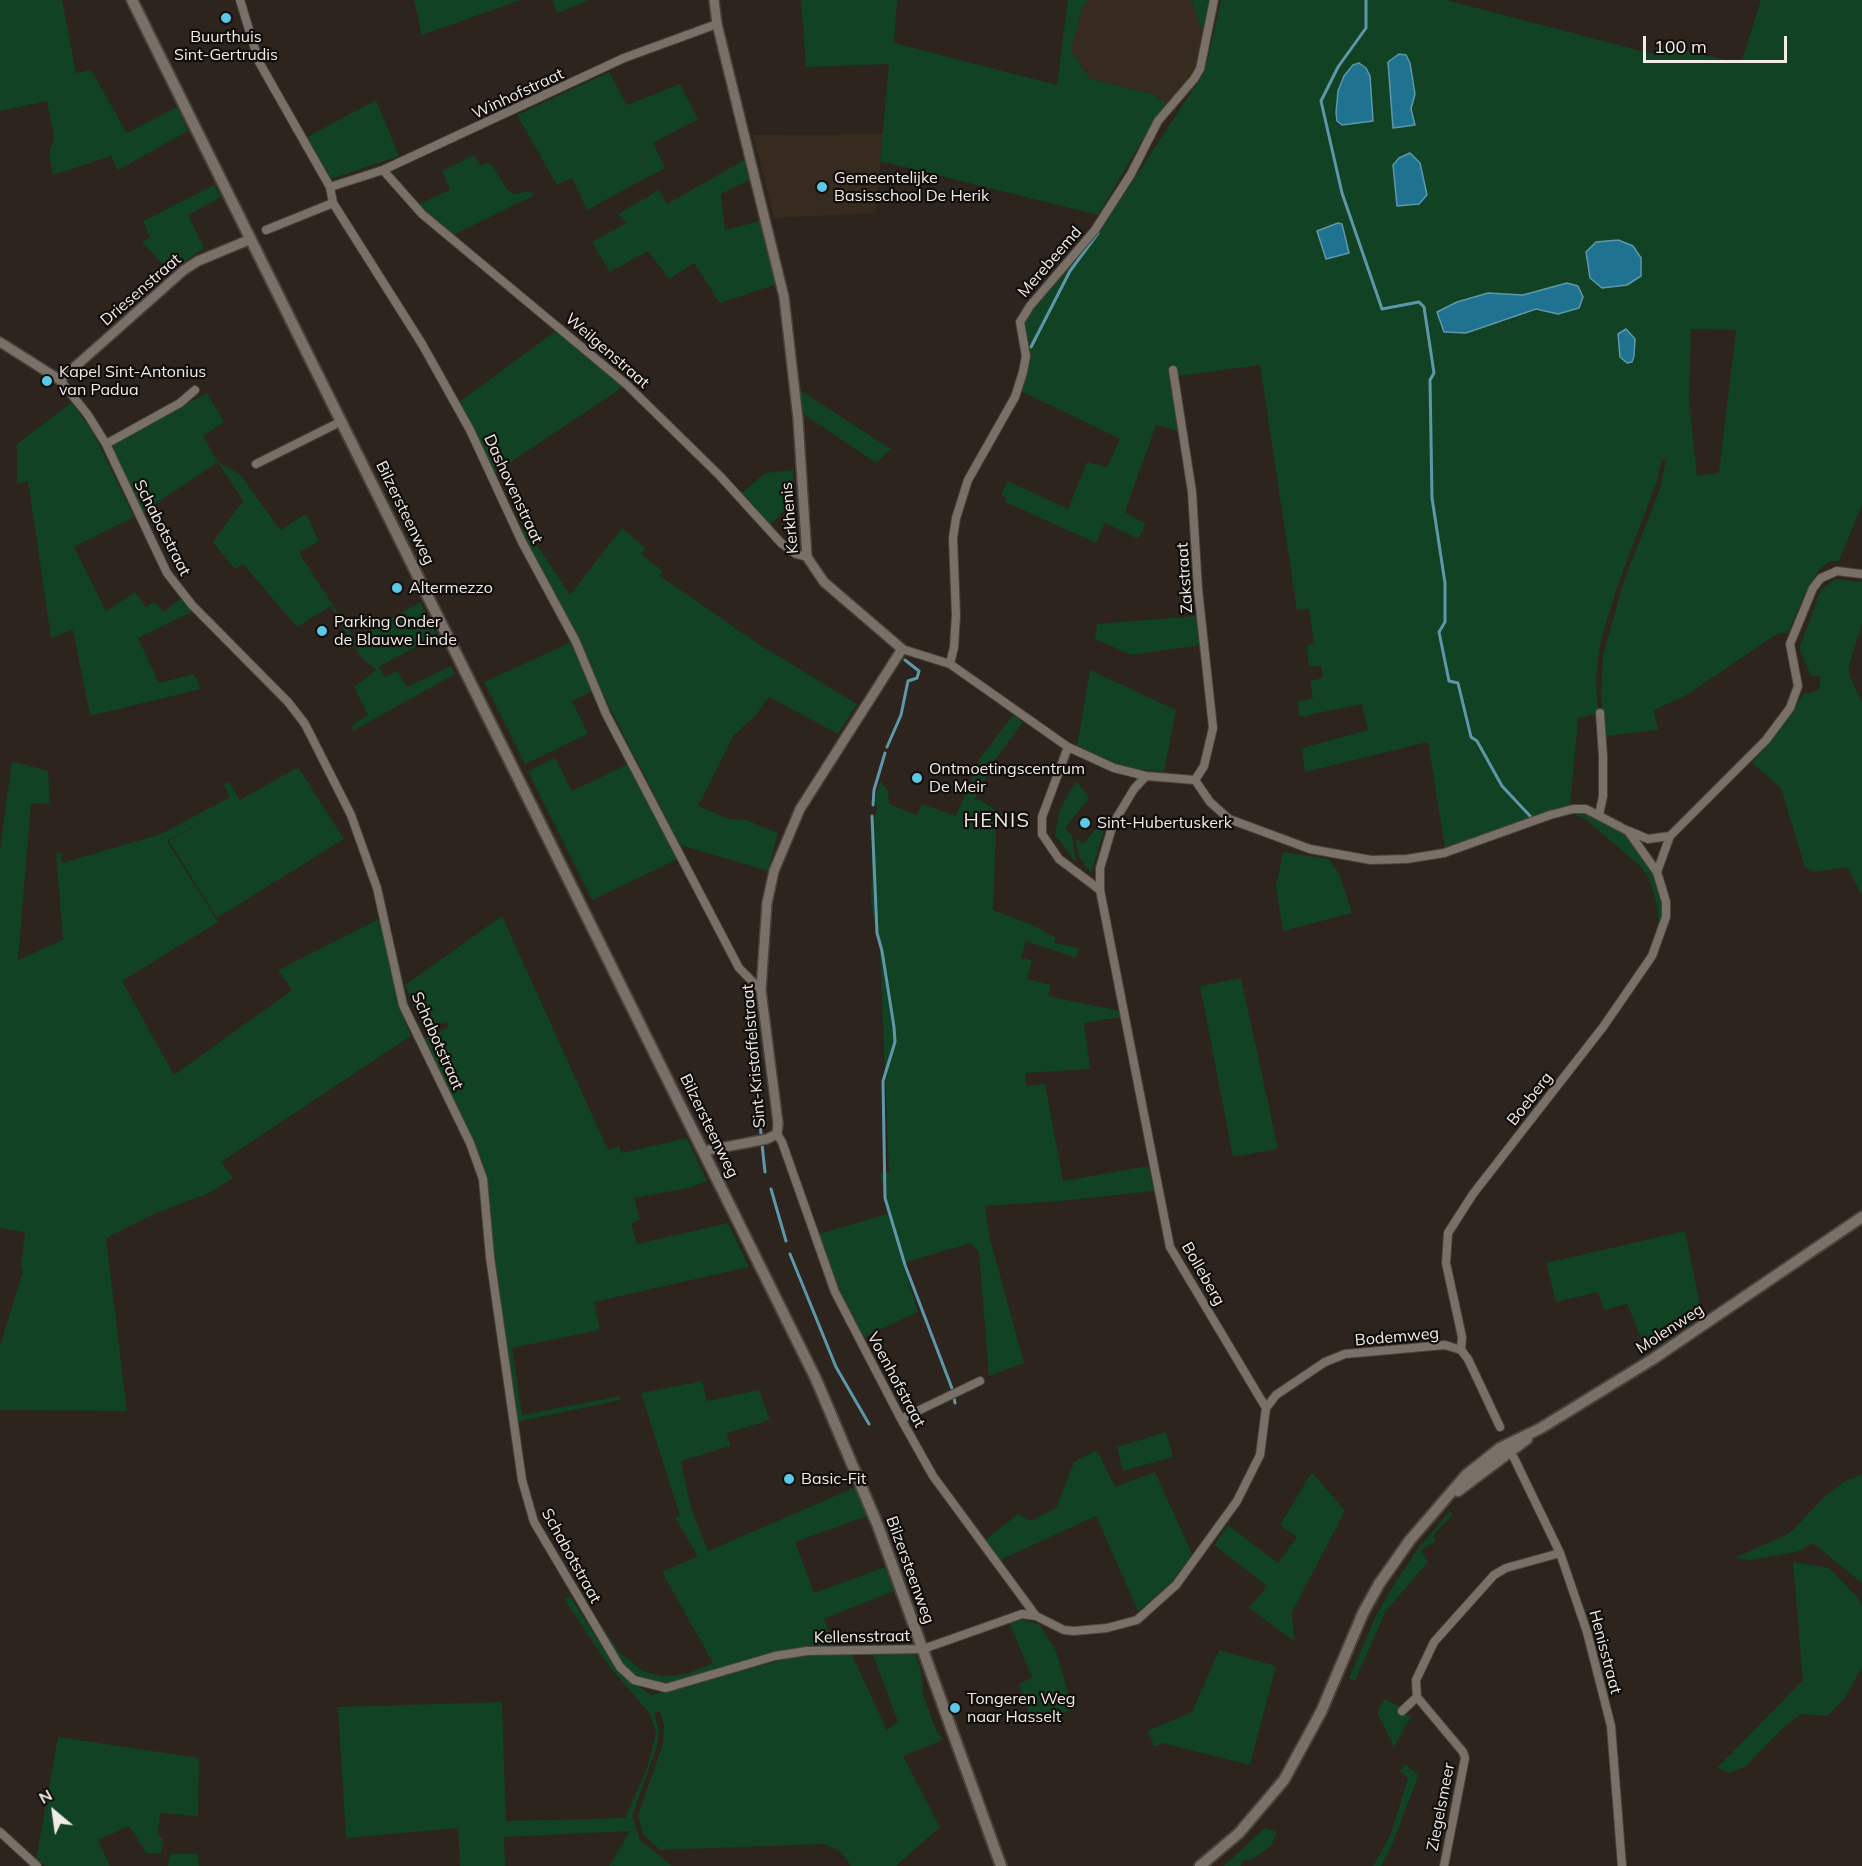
<!DOCTYPE html>
<style>
body{margin:0}
#map{position:relative;width:1862px;height:1866px;overflow:hidden;background:#2c241d;font-family:Mulish,sans-serif}
canvas{display:block}
.north{position:absolute;left:24px;top:1782px;width:60px;height:60px;-webkit-text-stroke:4px #120e0b;paint-order:stroke;rotate:331deg;font-size:16px;font-weight:700;line-height:24px;text-align:center;color:#f0ebe6}
.north::after{content:'';display:block;margin:auto;width:21px;height:27px;background:#f0ebe6;clip-path:polygon(50% 0,100% 100%,50% 72%,0 100%)}
.scale{position:absolute;left:1643px;top:36px;width:144px;height:27px;box-sizing:border-box;border:3px solid #f0ebe6;border-top:0;padding-left:8px;font-size:18px;line-height:21px;white-space:nowrap;color:#f0ebe6;-webkit-text-stroke:4px #120e0b;paint-order:stroke}
</style>
<div id="map">
<canvas width="1862" height="1866"></canvas>
<div class="north">N</div>
<div class="scale">100 m</div>
</div>
<script>
const ctx = document.querySelector('canvas').getContext('2d');
ctx.lineJoin = 'round';
function paint(path, color) { ctx.fillStyle = color; ctx.fill(path, 'evenodd'); }
const shape = rows => new Path2D(rows.map(r => 'M' + r).join(''));
function strokePath(path, color, width, dash) { ctx.strokeStyle = color; ctx.lineWidth = width; ctx.lineCap = dash ? 'butt' : 'round'; ctx.setLineDash(dash || []); ctx.stroke(path); }
function drawText(font, color, halo, rows, align = 'center') {
  ctx.font = font + ' Mulish,sans-serif'; ctx.lineWidth = 4.5; ctx.setLineDash([]); ctx.textBaseline = 'middle'; ctx.strokeStyle = halo; ctx.fillStyle = color; for (const [text, x, y, turn = 0] of rows) {
    ctx.save(); ctx.translate(x, y); ctx.rotate((+turn || 0) * Math.PI / 180); ctx.textAlign = isNaN(turn) ? turn : align; if (halo) ctx.strokeText(text, 0, 0); ctx.fillText(text, 0, 0); ctx.restore();
  }
}
paint(shape([
 [1089,0,1192,0,1204,34,1197,70,1167,104,1152,94,1090,79,1071,50,1083,5],
 [883,134,876,213,774,218,753,135]
]), '#372a1e');
paint(shape([
 [0,0,62,0,76,73,91,70,127,133,177,107,188,131,118,170,111,156,53,175,49,154,54,138,47,101,0,111],
 [414,0,521,0,422,35],
 [552,0,589,0,557,13],
 [801,0,897,0,894,43,1057,85,1068,0,1089,0,1083,6,1071,50,1090,79,1152,94,1167,104,1154,120,1098,215,880,161,889,64,806,67],
 [1192,0,1211,0,1204,34,1193,6],
 [1221,0,1446,0,1653,54,1657,45,1741,63,1761,0,1862,0,1862,505,1839,561,1830,561,1819,570,1805,593,1788,633,1780,633,1772,637,1687,695,1654,710,1658,730,1605,736,1601,696,1603,656,1623,583,1660,489,1666,460,1662,459,1657,481,1616,590,1600,644,1596,677,1598,714,1578,718,1570,806,1445,848,1428,742,1305,772,1302,748,1368,730,1362,704,1299,717,1298,702,1313,698,1310,681,1323,678,1321,666,1309,667,1307,645,1314,644,1309,609,1297,610,1260,365,1171,377,1178,431,1156,425,1125,512,1146,524,1138,539,1105,523,1096,543,1005,502,1007,498,1001,495,1008,481,1068,509,1087,462,1107,467,1120,439,1021,391,1029,364,1030,347,1025,324,1032,311,1098,234,1205,71],
 [1359,63,1366,68,1373,121,1342,125,1336,113,1338,91],
 [1508,294,1523,295,1558,314,1536,309,1500,323],
 [1691,329,1736,330,1719,473,1697,476,1689,399],
 [609,72,627,105,680,84,698,119,653,143,665,168,587,210,572,178,557,185,517,115],
 [376,100,399,156,331,179,307,137],
 [474,155,480,165,488,163,493,166,508,191,513,194,531,191,533,196,453,235,419,204,450,190,442,171],
 [746,159,749,180,721,194,725,230,760,221,777,284,720,303,694,263,669,279,648,251,610,272,592,242,626,223,618,214,659,190,667,204],
 [214,185,221,197,188,215,204,248,170,272,142,242,150,237,143,221],
 [557,330,623,387,494,473,458,403],
 [800,390,891,449,876,463,802,413],
 [207,393,224,422,203,436,218,462,240,474,280,530,306,514,319,541,299,553,355,639,420,602,437,635,379,667,385,677,397,671,407,687,451,666,455,674,353,731,353,724,368,715,354,687,376,670,360,656,331,606,297,627,243,564,235,569,213,542,243,501,218,462,143,512,113,450,115,443],
 [72,402,95,436,134,517,74,547,106,611,135,592,146,607,155,602,163,612,181,598,194,611,138,638,159,683,194,674,201,689,90,716,73,630,51,638,29,487,28,481,17,484,17,444],
 [793,470,795,510,786,509,770,525,742,493,765,473],
 [525,527,570,595,622,528,645,548,641,554,663,571,660,576,760,645,857,704,838,734,769,697,756,715,733,736,698,806,728,819,746,820,778,833,768,871,680,845,520,532],
 [1835,579,1862,582,1862,624,1849,665,1850,677,1862,702,1862,896,1847,867,1814,872,1805,867,1781,788,1752,763,1794,711,1803,694,1817,691,1820,687,1820,676,1811,676,1799,648,1821,590],
 [1197,616,1201,645,1131,655,1095,639,1097,624],
 [571,642,595,690,572,701,588,734,525,764,484,682],
 [1090,670,1176,710,1164,772,1136,769,1115,763,1077,746],
 [1013,715,1023,722,994,761,974,801,979,799,1003,815,996,830,993,910,1035,926,1056,938,1054,943,1079,948,1076,958,1026,941,1021,958,1032,960,1027,979,1051,985,1048,996,1120,1011,1121,1017,1084,1023,1090,1069,1025,1073,1026,1086,1045,1084,1063,1181,1148,1166,1154,1191,1061,1201,985,1206,990,1239,1024,1363,989,1376,979,1252,971,1243,903,1263,918,1312,862,1338,845,1304,819,1234,890,1213,880,1174,889,1172,880,951,871,904,873,822,877,808,875,799,880,781,888,791,889,804,917,815,922,804,956,816,981,757],
 [555,758,572,791,630,763,678,859,592,900,528,771],
 [12,761,48,771,50,804,31,803,18,960,63,940,56,853,61,853,62,863,161,834,230,797,224,785,229,782,240,800,298,767,344,839,217,918,169,841,197,824,167,841,218,922,122,981,174,1075,292,990,278,970,381,918,399,1005,411,1036,221,1162,233,1178,207,1194,156,1213,106,1238,127,1411,0,1410,0,1346,23,1271,21,1264,25,1232,0,1228,0,850],
 [1076,781,1089,798,1065,828,1072,835,1076,863,1055,835,1060,809],
 [1577,812,1595,816,1622,832,1647,862,1658,882,1662,899,1662,919,1658,919,1658,909,1649,878,1639,865,1584,818,1576,816],
 [1106,817,1108,818,1091,873,1080,858,1076,842,1077,839,1083,844],
 [1283,852,1328,859,1339,873,1352,913,1283,931,1276,887],
 [502,916,608,1150,619,1146,622,1153,687,1138,707,1181,689,1188,634,1198,640,1220,631,1223,637,1244,728,1223,749,1267,594,1302,600,1330,512,1348,522,1415,620,1396,620,1400,516,1422,494,1258,486,1176,472,1141,421,1040,448,1028,447,1022,424,1029,405,985],
 [1241,978,1278,1149,1233,1157,1200,986],
 [1685,1231,1702,1316,1647,1352,1627,1304,1604,1310,1598,1292,1556,1302,1546,1263],
 [702,1381,707,1401,759,1390,770,1420,727,1433,730,1446,681,1461,691,1508,708,1551,856,1487,867,1516,795,1542,814,1593,885,1567,894,1591,824,1619,833,1645,755,1657,674,1685,660,1685,632,1677,627,1672,582,1596,619,1652,645,1672,662,1676,687,1674,713,1663,662,1572,698,1556,675,1518,680,1516,641,1393],
 [1166,1432,1173,1457,1123,1471,1117,1447],
 [1097,1450,1115,1487,1155,1472,1192,1554,1171,1583,1138,1611,1096,1516,1000,1560,985,1540,1018,1514,1031,1521,1056,1508,1074,1462],
 [1312,1472,1345,1511,1292,1612,1294,1641,1249,1608,1267,1586,1214,1545,1228,1525,1278,1563,1297,1537,1280,1525],
 [1862,1474,1862,1583,1813,1543,1800,1551,1779,1555,1749,1560,1735,1558,1790,1533,1825,1496,1843,1482],
 [1450,1511,1453,1514,1433,1536,1436,1541,1421,1550,1428,1562,1386,1611,1355,1681,1349,1678,1376,1615,1393,1586,1419,1547],
 [1793,1562,1829,1568,1858,1598,1862,1606,1862,1667,1845,1698,1827,1716,1802,1714,1787,1724,1745,1767,1729,1773,1717,1768,1803,1680],
 [570,1596,610,1659,624,1676,651,1695,797,1656,852,1655,887,1730,898,1722,872,1652,915,1653,921,1670,923,1694,935,1728,943,1740,903,1756,940,1827,896,1866,851,1866,841,1852,824,1844,660,1850,643,1834,638,1815,663,1744,664,1726,660,1711,654,1713,659,1731,657,1746,632,1816,640,1840,672,1866,609,1866,630,1831,504,1837,505,1866,460,1866,458,1828,346,1838,338,1707,502,1702,506,1821,625,1818,647,1768,656,1733,650,1714,609,1666,564,1599],
 [1020,1619,1039,1624,1056,1651,1073,1709,1034,1725,1019,1684,1032,1677,1009,1622],
 [1219,1650,1276,1666,1250,1765,1162,1743,1155,1747,1147,1731,1192,1712],
 [1384,1699,1401,1707,1399,1711,1411,1716,1394,1747,1377,1712],
 [58,1737,199,1758,198,1816,160,1813,158,1834,163,1840,161,1853,146,1853,129,1826,98,1840,110,1866,46,1866,36,1860],
 [1405,1765,1419,1774,1390,1850,1381,1866,1373,1866,1390,1836,1408,1778,1400,1771],
 [1265,1828,1277,1832,1271,1846,1251,1860,1243,1860,1241,1866,1224,1866],
 [170,1854,198,1854,199,1866,168,1866]
]), '#114223');
const water = shape([
 [1399,54,1406,55,1410,63,1415,94,1411,109,1415,125,1393,128,1388,62,1399,54],
 [1359,63,1366,68,1370,76,1373,121,1342,125,1337,121,1336,113,1338,91,1344,76,1353,65,1359,63],
 [1410,153,1420,163,1427,195,1419,204,1397,206,1393,165,1399,158,1410,153],
 [1338,223,1342,224,1349,253,1326,259,1317,231,1338,223],
 [1618,240,1633,246,1641,258,1641,276,1627,285,1602,288,1590,278,1586,252,1596,242,1618,240],
 [1567,283,1578,286,1583,297,1579,308,1558,314,1536,309,1466,333,1444,332,1437,312,1457,302,1488,293,1523,295,1567,283],
 [1626,329,1635,339,1634,356,1632,362,1627,363,1620,357,1618,334,1626,329]
]);
paint(water, '#1f7391');
strokePath(water, '#5e97aa', 1.5);
strokePath(shape([
 [1366,0,1366,28,1338,67,1321,101,1342,193,1382,309,1419,302,1424,307,1434,373,1430,380,1432,498,1445,583,1445,622,1439,632,1449,681,1458,683,1471,737,1477,741,1502,786,1531,817],
 [1031,347,1070,271,1098,233],
 [887,747,901,715,908,681,917,678,919,671,905,660],
 [873,805,874,790,885,753],
 [872,816,877,933,882,951,894,1027,895,1042,883,1081,885,1198,905,1265,953,1391],
 [748,986,753,1049],
 [758,1098,761,1134],
 [762,1144,765,1172],
 [771,1189,786,1241],
 [790,1254,836,1367,869,1424],
 [954,1398,955,1403]
]), '#5e97aa', 3);
const minor = shape([
 [240,0,259,62,330,187,333,203,422,344,470,430,522,542,576,642,606,714,739,968,761,990],
 [383,170,422,214,626,384,720,476,781,543,796,554,807,557],
 [330,187,383,170,624,58,717,24],
 [266,230,333,203],
 [1173,370,1192,492,1198,589,1213,728,1204,766,1195,780],
 [60,380,88,415,106,444,167,573,192,605,288,702,305,724,351,815,377,888,403,1005,470,1143,483,1179,490,1257,522,1480,534,1522,620,1667,634,1680,666,1688,775,1656,807,1651,923,1649,1022,1614,1036,1616,1064,1630,1074,1631,1107,1628,1137,1620,1176,1585,1237,1501,1260,1455,1266,1408,1170,1247,1100,890,1100,868,1113,824,1134,789,1146,776],
 [106,444,180,403,195,390],
 [256,464,342,421],
 [902,649,950,664,1068,747,1114,768,1146,776,1195,780],
 [950,664,954,647,956,615,953,538,956,518,968,480,1015,397,1023,372,1026,356,1020,322,1030,306,1095,230,1131,174,1158,121,1194,79,1200,69,1214,0],
 [1068,747,1042,817,1042,834,1059,859,1100,890],
 [1195,780,1210,802,1229,819,1310,849,1371,860,1407,859,1444,853,1550,815,1573,809,1586,809,1628,831,1657,872,1666,902,1666,917,1652,956,1603,1027,1473,1194,1448,1233,1446,1263,1462,1337,1461,1350],
 [1599,815,1603,796,1603,756,1600,713],
 [1629,831,1648,839,1670,836],
 [1657,872,1670,836,1766,740,1790,708,1798,686,1790,644,1813,588,1821,578,1837,571,1862,574],
 [777,1134,782,1142,835,1292,901,1419,933,1476,1036,1616],
 [1266,1408,1276,1395,1325,1362,1345,1354,1445,1345,1461,1350,1468,1359,1500,1427],
 [901,1419,980,1381],
 [1514,1458,1560,1553,1587,1632,1611,1726,1622,1866],
 [1402,1711,1417,1697],
 [0,1832,37,1866],
 [1444,1866,1465,1758,1463,1752,1417,1697,1416,1680,1434,1642,1494,1575,1506,1568,1560,1553]
]);
const tertiary = shape([
 [0,342,60,380,184,270,198,261,251,239],
 [704,1151,767,1139,777,1134,778,1123,761,990,767,903,774,871,800,809,902,649,824,582,807,557,798,419,784,297,717,24,714,0]
]);
const secondary = shape([
 [132,0,816,1379,878,1526,1001,1866],
 [1458,1491,1527,1439],
 [1200,1866,1239,1833,1284,1780,1321,1712,1363,1613,1379,1584,1410,1540,1466,1475,1500,1448,1541,1428,1653,1359,1862,1217]
]);
strokePath(minor, '#49423d', 10);
strokePath(tertiary, '#49423d', 12);
strokePath(secondary, '#49423d', 14);
strokePath(minor, '#797067', 8);
strokePath(tertiary, '#797067', 9);
strokePath(secondary, '#797067', 10);
for (const [x, y, r, color] of [
 [226,18,6,"#5ac8e6"],
 [822,187,6,"#5ac8e6"],
 [47,381,6,"#5ac8e6"],
 [397,588,6,"#5ac8e6"],
 [322,631,6,"#5ac8e6"],
 [917,778,6,"#5ac8e6"],
 [1085,823,6,"#5ac8e6"],
 [789,1479,6,"#5ac8e6"],
 [955,1708,6,"#5ac8e6"]
]) { const dot = new Path2D(); dot.arc(x, y, r, 0, 2 * Math.PI); ctx.fillStyle = color; ctx.fill(dot); strokePath(dot, '#120e0b', 2); }
drawText('16px', '#f0ebe6', '#120e0b', [
 ["Buurthuis",226,37,"center"],
 ["Sint-Gertrudis",226,55,"center"],
 ["Gemeentelijke",834,178],
 ["Basisschool De Herik",834,196],
 ["Kapel Sint-Antonius",59,372],
 ["van Padua",59,390],
 ["Altermezzo",409,588],
 ["Parking Onder",334,622],
 ["de Blauwe Linde",334,640],
 ["Ontmoetingscentrum",929,769],
 ["De Meir",929,787],
 ["Sint-Hubertuskerk",1097,823],
 ["Basic-Fit",801,1479],
 ["Tongeren Weg",967,1699],
 ["naar Hasselt",967,1717]
], 'left');
drawText('16px', '#f0ebe6', '#120e0b', [
 ["Winhofstraat",518,94,-25],
 ["Merebeemd",1050,262,-49],
 ["Driesenstraat",141,290,-41],
 ["Weilgenstraat",607,351,41],
 ["Dashovenstraat",513,489,65],
 ["Bilzersteenweg",405,513,64],
 ["Kerkhenis",790,518,-95],
 ["Schabotstraat",162,528,63],
 ["Zakstraat",1185,578,-94],
 ["Schabotstraat",437,1041,66],
 ["Sint-Kristoffelstraat",754,1056,-95],
 ["Boeberg",1530,1099,-52],
 ["Bilzersteenweg",709,1126,64],
 ["Bolleberg",1203,1274,60],
 ["Molenweg",1670,1329,-33],
 ["Bodemweg",1397,1337,-5],
 ["Voenhofstraat",896,1380,62],
 ["Schabotstraat",571,1556,61],
 ["Bilzersteenweg",910,1570,70],
 ["Kellensstraat",862,1637,-1],
 ["Henisstraat",1605,1652,75],
 ["Ziegelsmeer",1441,1807,-79]
]);
ctx.letterSpacing = '1.5px';
drawText('20px', '#f0ebe6', '#120e0b', [
 ["HENIS",997,821]
]);
ctx.letterSpacing = '0px';
</script>
